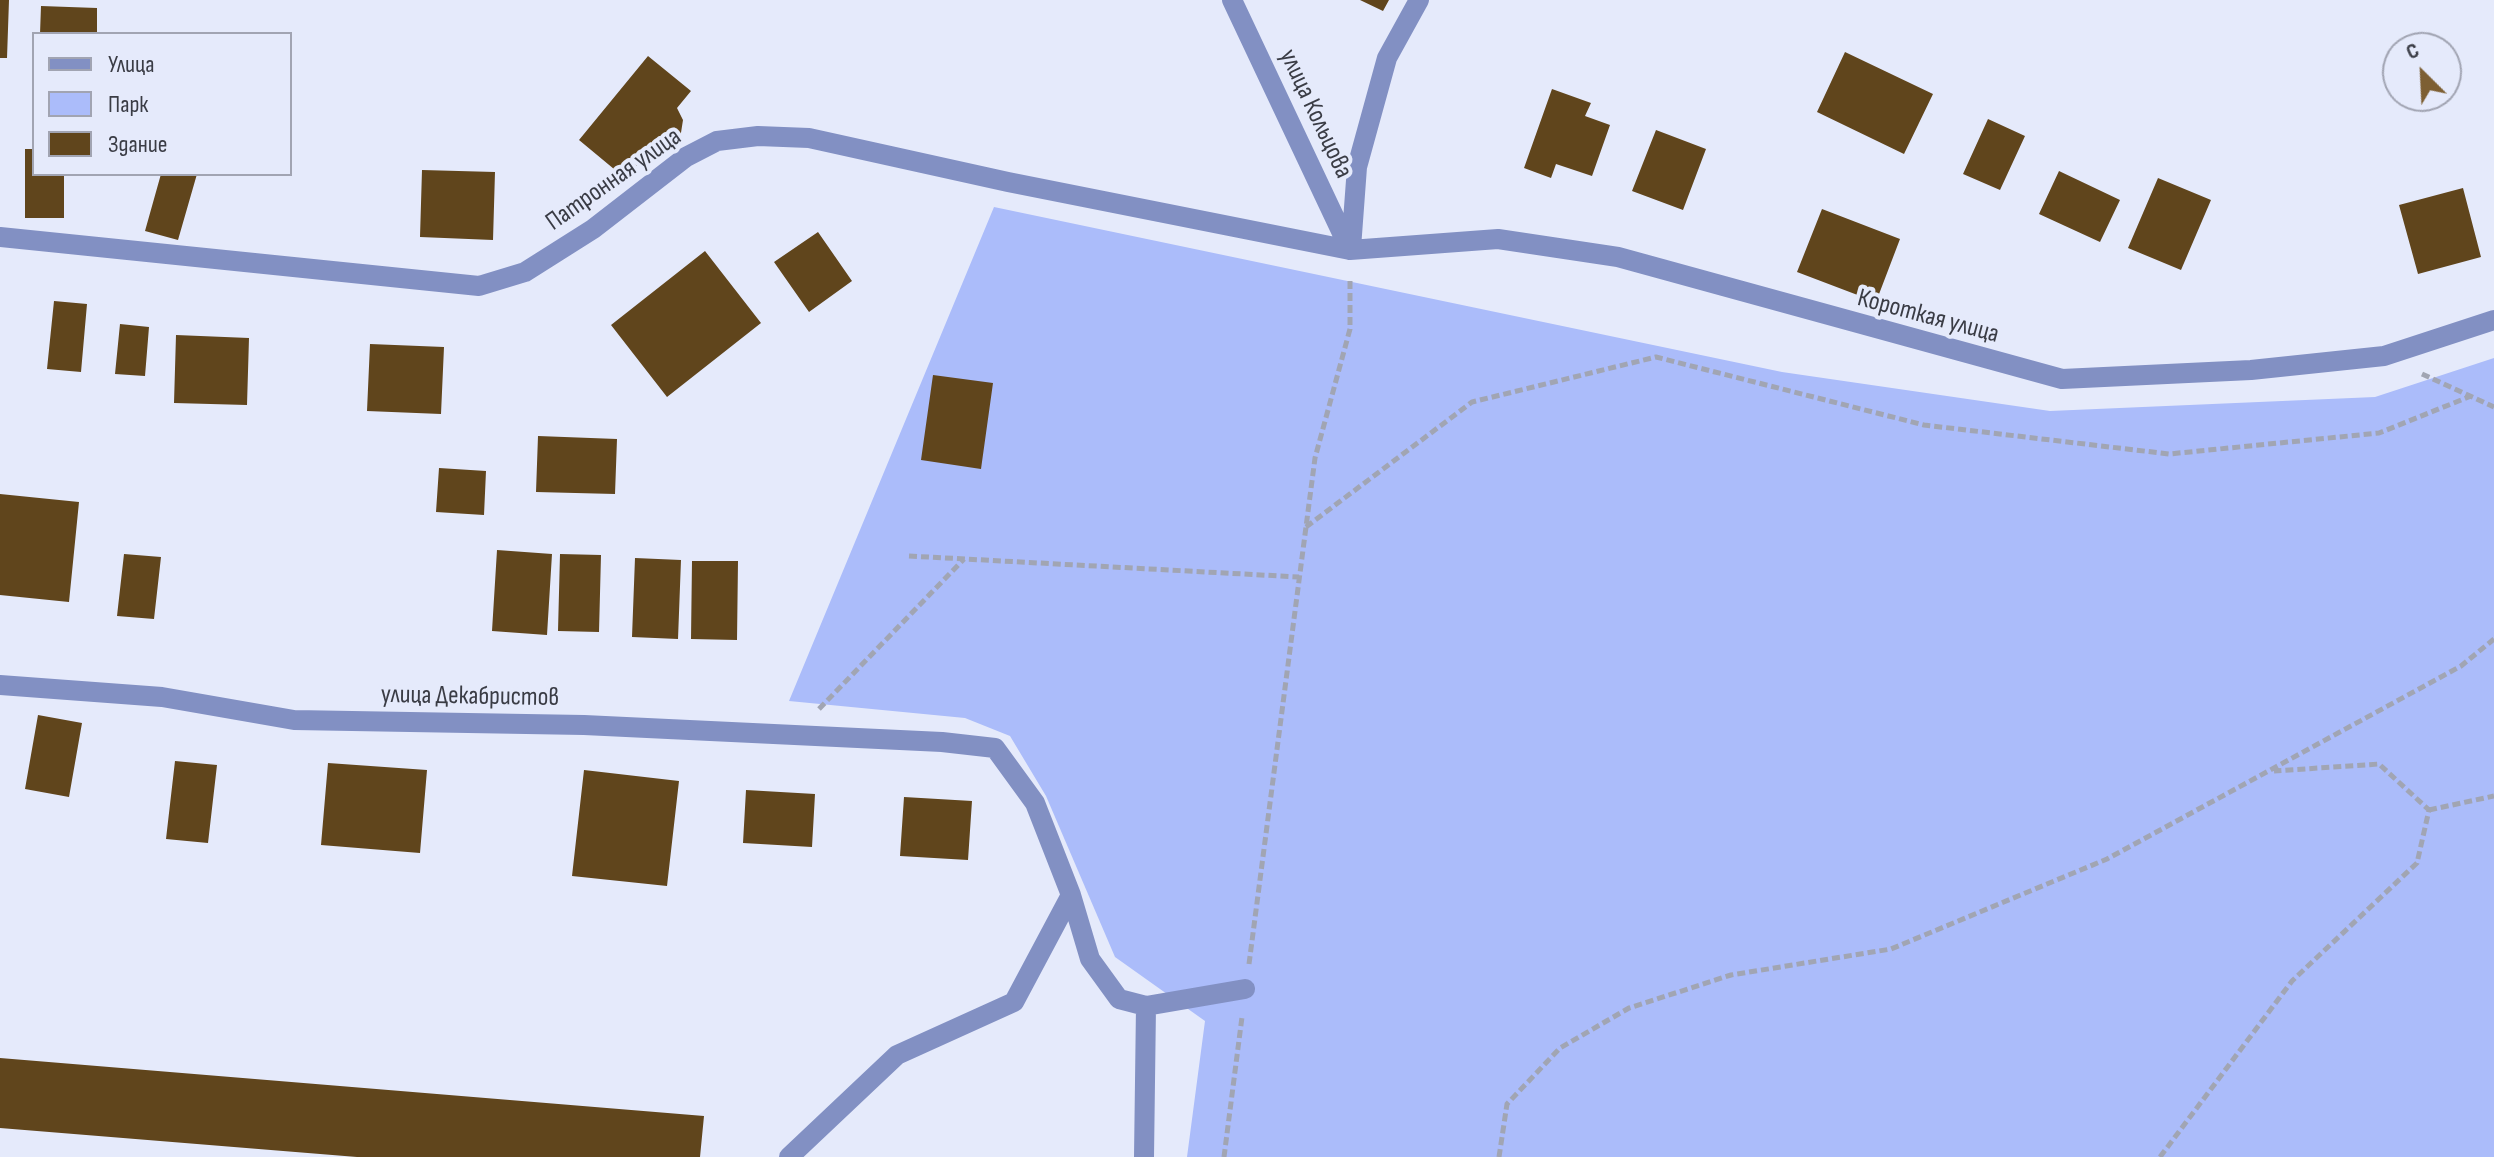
<!DOCTYPE html>
<meta charset="utf-8">
<style>
body{margin:0}
#map{position:relative;width:2494px;height:1157px;overflow:hidden;background:#e5eafb;font-family:"Sofia Sans Condensed",sans-serif}
canvas{display:block}
.legend{position:absolute;left:32px;top:32px;width:260px;height:144px;box-sizing:border-box;background:#e5eafb;border:2px solid #a1a4b2;margin:0;padding:10px 14px;list-style:none;font-size:24px;color:#3a3c45}
.legend li{display:flex;align-items:center;gap:16px;height:40px}
.legend b{width:40px;border:2px solid #a1a4b2}
.north{position:absolute;left:2382px;top:32px;width:80px;height:80px;box-sizing:border-box;background:#e5eafb;border:2px solid #a1a4b2;border-radius:50%;rotate:336deg;font-size:22px;font-weight:700;line-height:32px;text-align:center;color:#3a3c45}
.north::after{content:'';display:block;margin:auto;width:28px;height:36px;background:#7d5f33;clip-path:polygon(50% 0,100% 100%,50% 72%,0 100%)}
</style>
<div id="map">
<canvas width="2494" height="1157"></canvas>
<ul class="legend">
<li><b style="height:10px;background:#8290c3"></b>Улица</li>
<li><b style="height:22px;background:#abbcfa"></b>Парк</li>
<li><b style="height:22px;background:#60451c"></b>Здание</li>
</ul>
<div class="north">С</div>
</div>
<script>
const ctx = document.querySelector('canvas').getContext('2d');
ctx.lineJoin = 'round';
function paint(path, color) { ctx.fillStyle = color; ctx.fill(path, 'evenodd'); }
const shape = rows => new Path2D(rows.map(r => 'M' + r).join(''));
function strokePath(path, color, width, dash) { ctx.strokeStyle = color; ctx.lineWidth = width; ctx.lineCap = dash ? 'butt' : 'round'; ctx.setLineDash(dash || []); ctx.stroke(path); }
function drawText(font, color, halo, rows, align = 'center') {
  ctx.font = font + ' "Sofia Sans Condensed",sans-serif'; ctx.lineWidth = 8; ctx.setLineDash([]); ctx.textBaseline = 'middle'; ctx.strokeStyle = halo; ctx.fillStyle = color; for (const [text, x, y, turn = 0] of rows) {
    ctx.save(); ctx.translate(x, y); ctx.rotate((+turn || 0) * Math.PI / 180); ctx.textAlign = isNaN(turn) ? turn : align; if (halo) ctx.strokeText(text, 0, 0); ctx.fillText(text, 0, 0); ctx.restore();
  }
}
paint(shape([
 [994,207,1782,372,2050,411,2375,397,2494,358,2494,1157,1187,1157,1205,1021,1115,957,1046,796,1010,736,965,718,789,701]
]), '#abbcfa');
paint(shape([
 [0,0,9,0,7,58,0,58],
 [1360,0,1389,0,1383,11],
 [41,6,97,8,97,34,40,34],
 [1845,52,1933,94,1904,154,1817,112],
 [648,56,691,91,677,108,683,120,680,139,662,151,649,151,626,179,579,140],
 [1552,89,1591,103,1585,116,1610,125,1592,176,1556,164,1551,178,1524,168],
 [1988,119,2025,136,2000,190,1963,174],
 [1656,130,1706,149,1683,210,1632,191],
 [25,149,34,149,34,174,64,174,64,218,25,218],
 [422,170,495,172,493,240,420,237],
 [2059,171,2120,200,2100,242,2039,214],
 [161,174,197,174,178,240,145,231],
 [2158,178,2211,200,2181,270,2128,248],
 [2463,188,2481,257,2418,274,2399,205],
 [1822,209,1900,239,1876,302,1797,272],
 [818,232,852,281,809,312,774,262],
 [705,251,761,323,667,397,611,325],
 [54,301,87,304,81,372,47,369],
 [120,324,149,327,145,376,115,374],
 [176,335,249,338,247,405,174,403],
 [370,344,444,347,441,414,367,411],
 [933,375,993,383,981,469,921,460],
 [538,436,617,439,615,494,536,492],
 [439,468,486,471,484,515,436,512],
 [0,494,79,502,69,602,0,595],
 [497,550,552,554,547,635,492,631],
 [124,554,161,557,154,619,117,616],
 [560,554,601,555,599,632,558,631],
 [635,558,681,560,678,639,632,637],
 [692,561,738,561,737,640,691,639],
 [38,715,82,723,69,797,25,789],
 [175,761,217,765,208,843,166,839],
 [328,763,427,770,420,853,321,845],
 [584,770,679,781,667,886,572,876],
 [746,790,815,794,812,847,743,843],
 [904,797,972,801,968,860,900,856],
 [0,1058,704,1116,700,1157,357,1157,0,1128]
]), '#60451c');
strokePath(shape([
 [2422,374,2494,407],
 [1306,527,1472,402,1656,357,1924,425,2169,454,2379,433,2471,396],
 [909,556,1299,577],
 [819,709,964,559],
 [2429,810,2494,796],
 [1249,964,1315,458,1350,329,1350,279],
 [1224,1157,1242,1017],
 [1499,1157,1507,1104,1560,1048,1629,1008,1731,975,1891,949,2107,859,2461,666,2494,639],
 [2160,1157,2292,981,2417,863,2429,810,2379,764,2274,771]
]), '#a1a5b3', 5, [8, 4]);
strokePath(shape([
 [1232,0,1350,250],
 [0,237,479,286,525,272,593,229,686,157,717,141,758,136,809,138,1008,182,1350,250,1498,239,1618,257,2062,379,2251,370,2384,356,2494,320],
 [1351,248,1357,167,1387,58,1419,0],
 [0,685,162,697,294,720,584,725,942,742,995,748,1035,803,1071,895,1090,959,1119,999,1146,1006,1245,989],
 [789,1157,897,1055,1014,1002,1071,895],
 [1144,1157,1146,1006]
]), '#8290c3', 20);
drawText('26px', '#3a3c45', '#e5eafb', [
 ["улица Кольцова",1315,114,65],
 ["Патронная улица",614,180,-35],
 ["Короткая улица",1928,317,15],
 ["улица Декабристов",470,697,1]
]);
</script>
